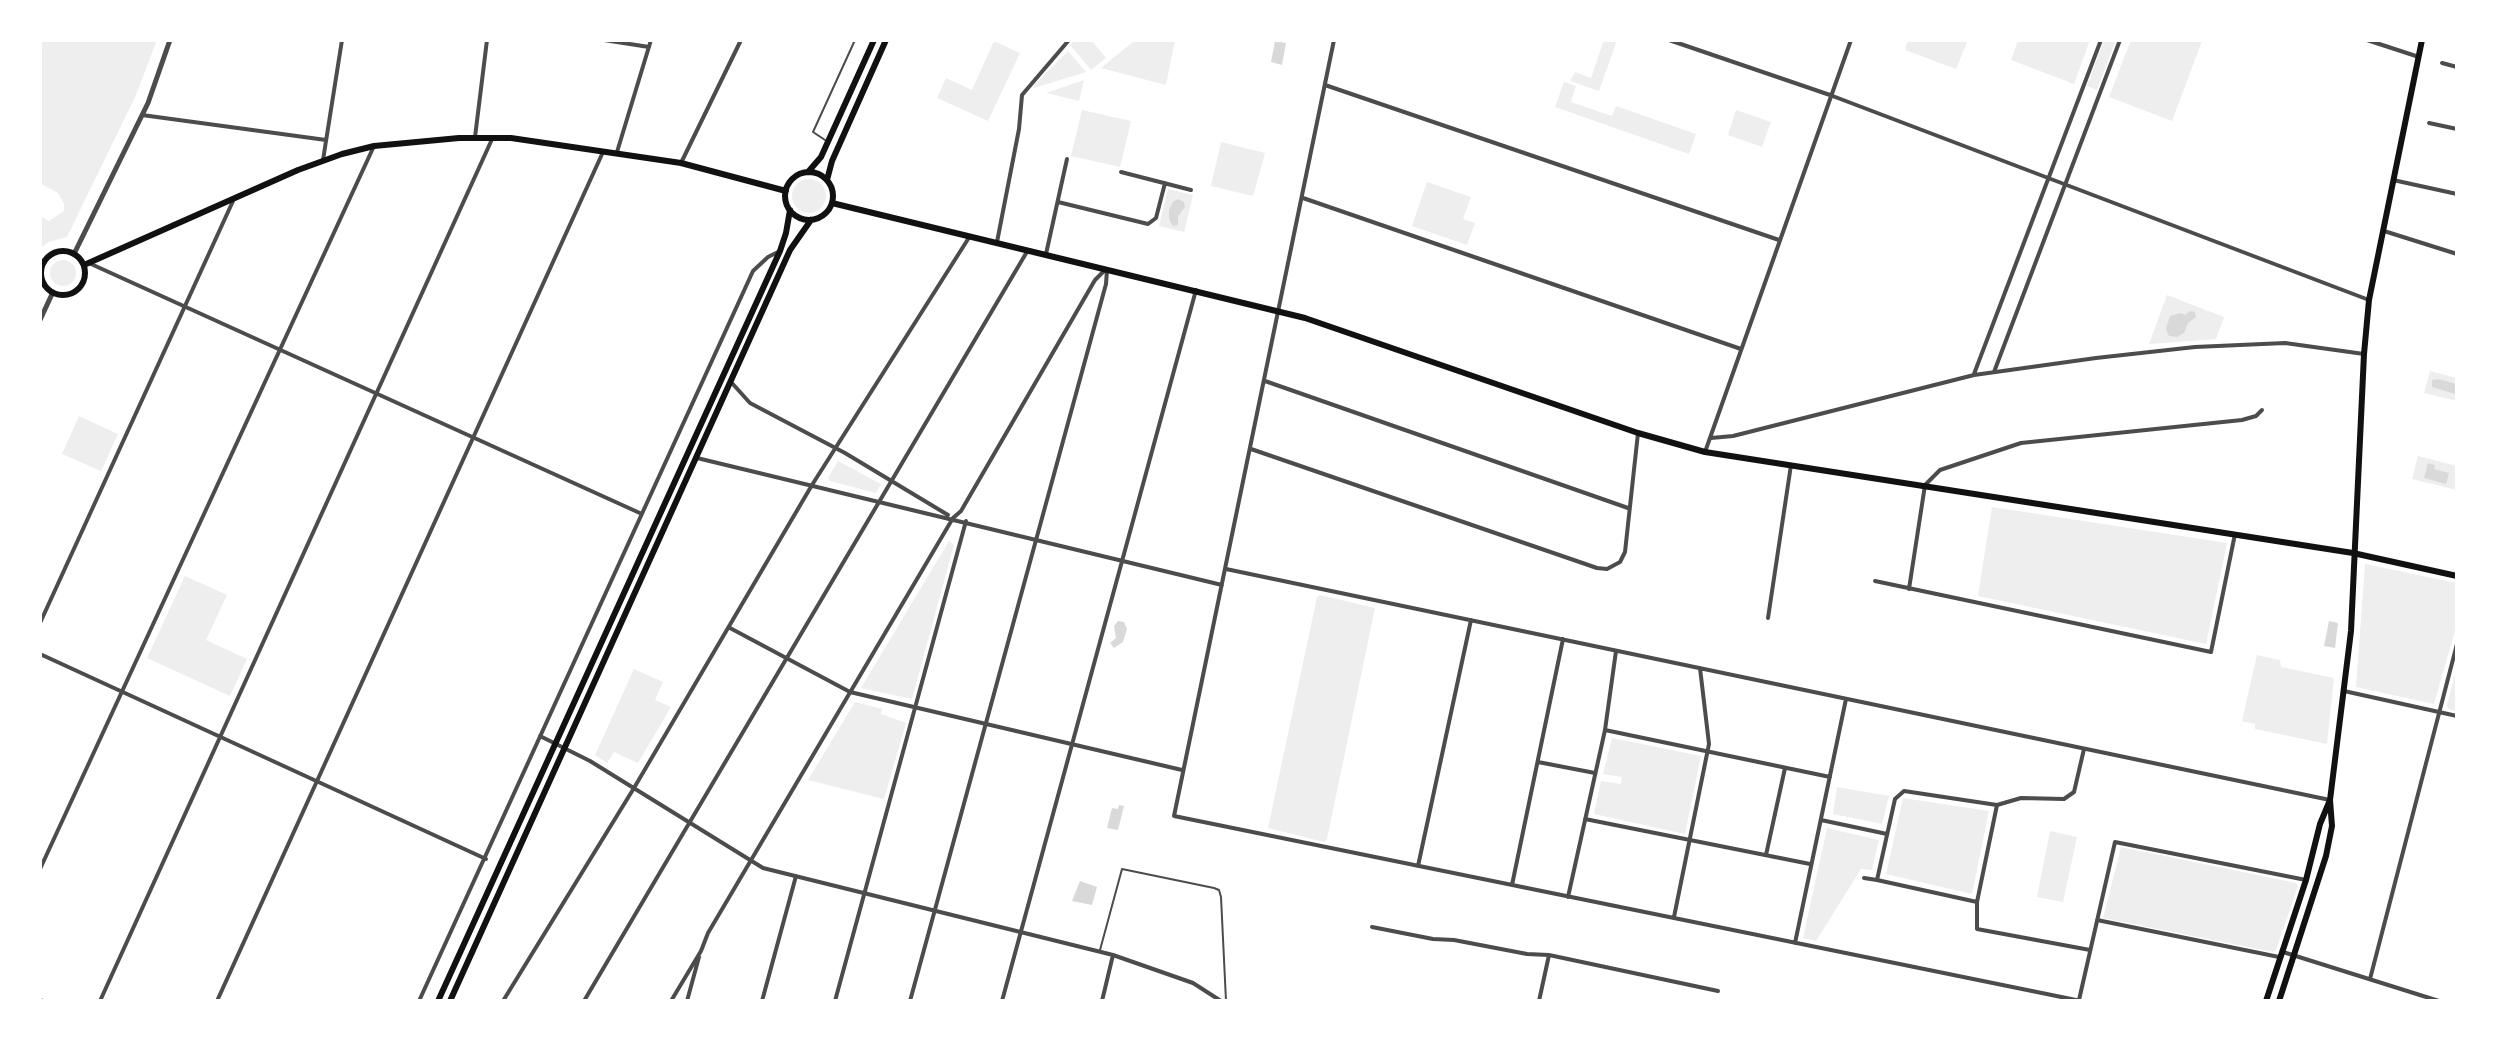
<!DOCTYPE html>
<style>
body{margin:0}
#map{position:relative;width:2497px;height:1041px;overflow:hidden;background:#fff;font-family:"Noto Sans",sans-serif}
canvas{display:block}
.frame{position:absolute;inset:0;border:42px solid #fff;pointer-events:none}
</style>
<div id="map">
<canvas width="2497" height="1041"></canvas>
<div class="frame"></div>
</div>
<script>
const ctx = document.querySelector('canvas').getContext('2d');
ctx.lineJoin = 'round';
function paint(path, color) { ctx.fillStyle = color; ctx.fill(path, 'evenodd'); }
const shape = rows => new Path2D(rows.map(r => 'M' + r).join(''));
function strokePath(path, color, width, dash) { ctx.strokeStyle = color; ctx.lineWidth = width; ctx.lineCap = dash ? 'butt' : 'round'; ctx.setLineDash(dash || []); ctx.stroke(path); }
paint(shape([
 [40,40,157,40,136,95,67,237,49,242,40,248,40,216,49,221,64,211,64,204,58,193,40,183],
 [1075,40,1091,40,1106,58,1091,70,1070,45],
 [1135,40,1175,40,1166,85,1101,68],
 [1604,40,1617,40,1599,91,1570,81,1575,72,1591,78],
 [1908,40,1968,40,1956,69,1905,50],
 [2018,40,2090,40,2074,84,2011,60],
 [2104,40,2116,40,2097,90,2087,86],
 [2131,40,2202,41,2172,121,2109,97],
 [994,41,1020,53,988,121,937,98,946,78,972,90],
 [1068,51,1086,72,1034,88,1034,85],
 [1084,80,1079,101,1046,93],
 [1564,82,1576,86,1571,102,1612,116,1616,106,1696,134,1689,154,1555,107],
 [1082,110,1131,121,1120,167,1071,156],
 [1736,110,1771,122,1762,147,1728,135],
 [1221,142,1265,153,1253,196,1211,186],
 '792 196a17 17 0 1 1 34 0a17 17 0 1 1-34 0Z',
 [1427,182,1471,197,1463,219,1475,223,1467,245,1412,226],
 [1168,189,1193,195,1184,232,1159,226],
 '50 273a13 13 0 1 1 26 0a13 13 0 1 1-26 0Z',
 [2167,295,2224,317,2216,339,2149,344],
 [2430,371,2457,378,2457,401,2424,393],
 [79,416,118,434,101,471,62,454],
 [2418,456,2457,466,2457,490,2412,479],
 [838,461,881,484,876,493,830,481,828,478],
 [1992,507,2227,543,2206,644,1978,596],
 [949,541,954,545,912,699,861,688],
 [2365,564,2457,583,2457,624,2434,704,2356,687],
 [185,576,227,595,206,640,247,659,230,696,147,658],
 [1320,595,1375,608,1327,839,1324,842,1268,828,1317,597],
 [2257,655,2280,660,2281,667,2334,678,2327,744,2255,729,2255,724,2242,721],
 [2457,667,2457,711,2448,709,2447,705],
 [634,669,663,682,655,700,671,707,638,763,614,752,607,763,595,755],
 [855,702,882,709,881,714,906,723,884,799,808,780],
 [1612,738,1701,756,1685,834,1594,814,1601,781,1621,784,1622,777,1603,774],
 [1837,787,1889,796,1882,824,1833,814],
 [1903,798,1989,811,1972,894,1886,874],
 [1827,828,1879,840,1872,870,1861,869,1816,941,1803,938],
 [2050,831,2077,837,2063,902,2037,897],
 [2121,847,2296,883,2298,886,2276,950,2273,952,2103,918]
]), '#eee');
paint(shape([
 [1275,41,1286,43,1282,65,1271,62],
 [1178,199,1184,202,1185,207,1178,216,1178,225,1173,226,1169,219,1169,210,1173,202],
 [2190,311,2195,312,2196,317,2188,323,2184,333,2177,337,2169,336,2166,329,2170,316,2180,313,2185,315],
 [2438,379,2457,384,2455,394,2432,387,2432,380],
 [2428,463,2435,465,2434,469,2449,473,2446,484,2424,478],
 [1118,621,1124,622,1127,629,1123,642,1114,648,1110,643,1116,638,1114,626],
 [2329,621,2338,623,2335,648,2324,646],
 [1119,805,1124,806,1118,830,1107,828,1112,808,1118,809],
 [1080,881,1097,887,1092,905,1072,901]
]), '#d9d9d9');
strokePath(shape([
 [825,140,813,132,855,40],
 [1100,950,1122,869,1214,888,1219,890,1221,897,1226,1001]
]), '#4c4c4c', 2);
strokePath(shape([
 [604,40,649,47],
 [1334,40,1174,816,2081,1001],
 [1669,40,1830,95,2369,300],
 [2367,40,2419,57],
 [2442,63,2457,67],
 [1325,85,1779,240],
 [142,115,326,140],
 [2429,123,2457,129],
 [475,137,487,40],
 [617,152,651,40],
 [323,160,342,40],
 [681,163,741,40],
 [1121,172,1191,190],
 [2393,180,2457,194],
 [1303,198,1741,349],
 [1058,202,1148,224,1156,218,1165,183],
 [2384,231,2457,254],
 [997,242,1019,129,1022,95,1069,40],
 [1046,254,1067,159],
 [91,264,642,514],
 [1994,372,2120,40],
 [1974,374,2101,40],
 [1265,381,1628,508],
 [731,382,750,403,845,453,948,515],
 [1711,438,1733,436,1974,375,2096,358,2195,347,2285,343,2364,354],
 [1251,449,1597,568,1607,569,1620,562,1625,552,1638,433],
 [1705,452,1851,40],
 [697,458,1222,585],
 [1226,569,2330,800],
 [1875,581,2211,652,2235,534],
 [1909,589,1925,485,1940,470,2021,443,2242,420,2256,416,2262,410],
 [1768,618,1791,465],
 [40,623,233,201],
 [730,628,850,692,1182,770],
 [40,654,486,859],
 [2344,691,2457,716],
 [1605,730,1830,777],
 [540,736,590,761,763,868,1113,955,1193,983,1221,1001],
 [1538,762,1595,773],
 [1904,791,1997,805,1977,902,1877,880,1895,799,1904,791],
 [1997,805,2021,798,2064,799,2074,792,2084,749],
 [1585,819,1810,864],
 [1821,820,1887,834],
 [1766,855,1785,768],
 [1418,866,1471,620],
 [40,869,374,146],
 [1864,878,1877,880],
 [1512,885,1563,639],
 [1568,897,1605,730,1616,651],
 [1977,903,1977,929,2090,950],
 [1674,917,1709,744,1700,668],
 [2097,920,2279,957],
 [1372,927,1433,939,1454,940,1527,954,1549,955,1718,991],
 [1795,943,1846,699],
 [2283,952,2439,1001],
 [2370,979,2457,644],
 [40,1000,43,1001],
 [2079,1000,2115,842,2306,880],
 [100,1001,493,137],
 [217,1001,603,152],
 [419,1001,753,271,768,257,780,251],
 [503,1001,634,788,812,485,970,236],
 [584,1001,1028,250],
 [671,1001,701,951,708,933,953,518,961,511,1095,280,1105,270],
 [687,1001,699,957],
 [762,1001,796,876],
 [835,1001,966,521],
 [910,1001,1106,284,1107,270],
 [1002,1001,1196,290],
 [1102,1001,1113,955],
 [1539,1001,1549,955]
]), '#4c4c4c', 4);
strokePath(shape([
 [74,254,148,103,170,40],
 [40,320,53,292]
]), '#4c4c4c', 5);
strokePath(shape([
 [808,172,821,157,874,40],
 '785 196a24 24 0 1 1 48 0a24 24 0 1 1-48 0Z',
 [827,180,832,161,886,40],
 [832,203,1305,318,1638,433,1705,452,2353,553,2457,576],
 '41 273a22 22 0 1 1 44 0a22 22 0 1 1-44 0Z',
 [84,265,298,170,342,154,374,146,459,138,511,138,681,163,786,191],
 [438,1001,780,251,786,233,790,210],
 [450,1001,790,250,811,220],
 [2266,1001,2306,880,2320,824,2330,800,2351,631,2364,354,2369,300,2422,40],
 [2279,1001,2326,856,2332,826,2330,800]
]), '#111', 6);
</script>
